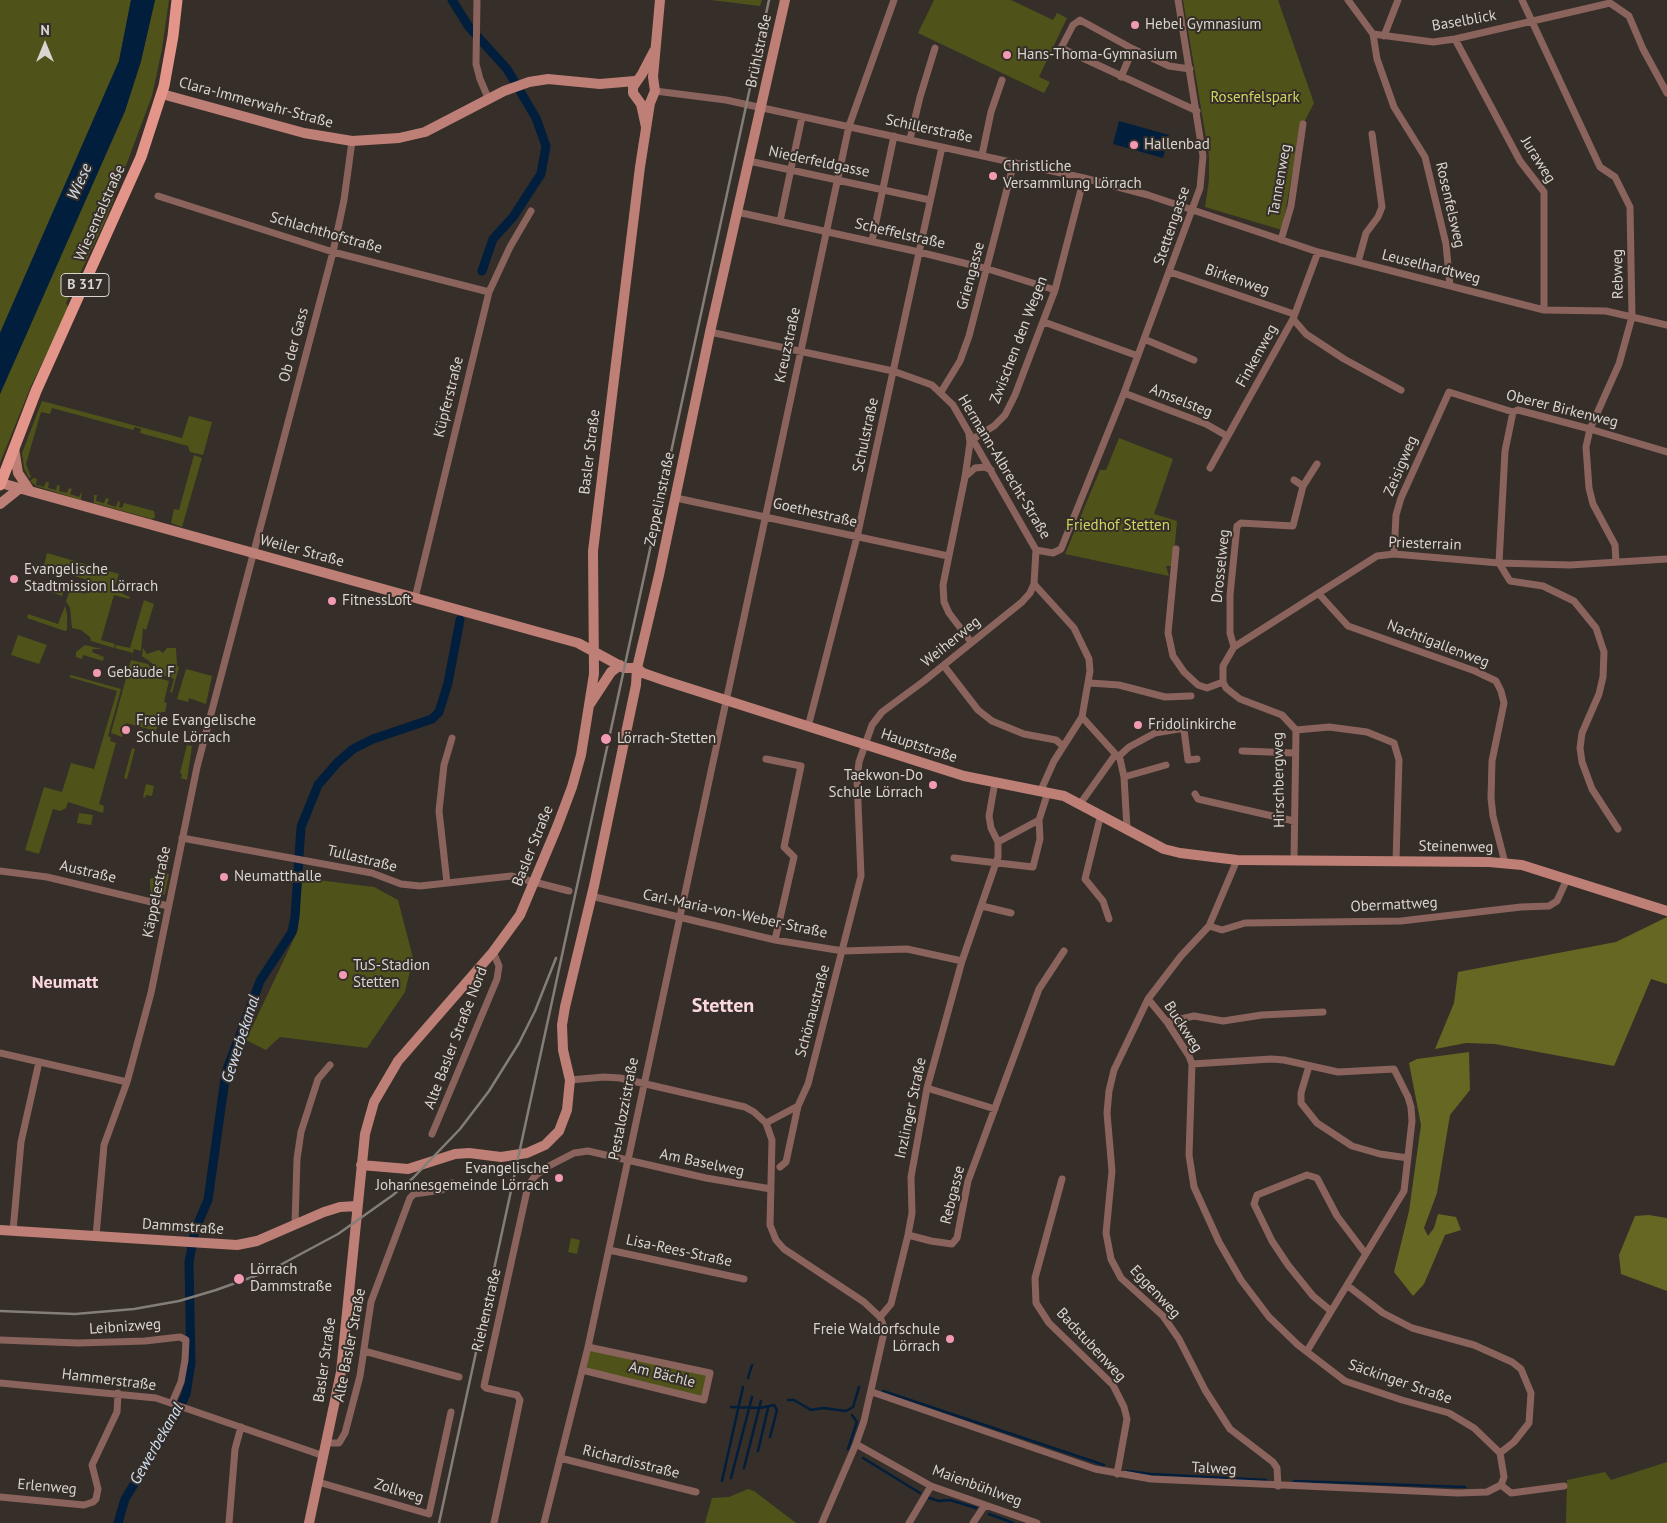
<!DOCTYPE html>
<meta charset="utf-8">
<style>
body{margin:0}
#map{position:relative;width:1667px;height:1523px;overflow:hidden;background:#362e28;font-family:"PT Sans",sans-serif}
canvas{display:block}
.north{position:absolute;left:20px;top:20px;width:50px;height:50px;-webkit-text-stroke:4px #362e28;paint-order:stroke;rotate:0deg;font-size:14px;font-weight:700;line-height:20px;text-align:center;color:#dad5d0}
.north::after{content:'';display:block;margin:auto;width:18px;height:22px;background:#dad5d0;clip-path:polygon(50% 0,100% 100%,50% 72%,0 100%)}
</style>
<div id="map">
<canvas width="1667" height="1523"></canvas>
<div class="north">N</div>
</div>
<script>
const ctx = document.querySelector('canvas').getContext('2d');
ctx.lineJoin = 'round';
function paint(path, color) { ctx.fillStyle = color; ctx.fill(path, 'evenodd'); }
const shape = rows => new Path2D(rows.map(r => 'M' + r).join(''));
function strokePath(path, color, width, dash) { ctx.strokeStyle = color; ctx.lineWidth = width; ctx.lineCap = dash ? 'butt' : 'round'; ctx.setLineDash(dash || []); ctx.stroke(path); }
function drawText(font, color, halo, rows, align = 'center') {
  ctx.font = font + ' "PT Sans",sans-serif'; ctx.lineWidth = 4; ctx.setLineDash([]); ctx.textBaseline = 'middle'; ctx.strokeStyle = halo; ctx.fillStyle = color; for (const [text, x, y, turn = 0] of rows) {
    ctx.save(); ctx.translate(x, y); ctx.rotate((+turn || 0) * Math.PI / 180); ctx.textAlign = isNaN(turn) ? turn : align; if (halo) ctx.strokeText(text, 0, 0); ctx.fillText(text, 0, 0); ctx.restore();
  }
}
paint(shape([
 [0,0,131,0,119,61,0,333],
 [155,0,169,0,162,49,152,96,106,219,66,303,69,308,31,386,0,463,0,394,125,111,141,61],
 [711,0,762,0,760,6],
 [934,0,1011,0,1053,20,1057,13,1067,18,1039,77,1050,82,1044,93,918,33],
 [1183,0,1278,0,1314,103,1300,130,1282,230,1205,207,1209,180,1209,156],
 [42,401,182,438,189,416,212,422,203,455,190,452,188,446,140,433,141,429,135,427,133,430,52,408,50,414,41,412,26,464,31,477,29,478,24,468,22,453],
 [1119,438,1173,459,1154,514,1177,521,1173,566,1166,566,1169,576,1065,554,1100,470,1106,470],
 [194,455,202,458,182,527,171,523,174,509,179,510],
 [33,478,37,479,36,485,44,487,46,482,49,482,48,488,56,490,57,485,60,486,59,491,67,493,69,488,72,489,70,494,79,497,82,491,81,500,36,486,30,481],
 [94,495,97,495,96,501,104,503,106,498,109,499,107,504,116,507,118,501,120,502,119,507,122,508,124,503,154,511,155,517,152,519,94,503],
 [47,553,119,574,114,590,130,597,129,599,114,595,101,640,115,644,114,648,91,641,90,637,81,630,72,628,70,608,66,601,70,590,86,594,90,581,44,566],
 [39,584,64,591,62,596,38,587],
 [144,600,154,604,146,630,143,628,141,651,134,649,133,653,115,648,116,645,130,648],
 [65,606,67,614,67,630,65,631,27,618,28,614,58,624],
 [18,635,47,645,39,664,11,655],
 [85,645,102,649,93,649,92,652,104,657,103,661,83,655,82,659,76,657,76,652],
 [143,648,147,654,159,650,163,653,167,648,176,648,177,666,179,667,172,693,170,692,174,679,159,674,153,664,142,656],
 [131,660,148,664,152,669,154,677,169,681,164,702,167,703,165,712,161,712,156,731,126,723,122,737,111,733],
 [186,669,212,676,206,704,189,698,188,702,177,699],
 [71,675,121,689,108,736,111,738,110,741,116,743,99,804,104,806,103,813,68,802,66,808,60,811,53,809,39,854,25,850,44,787,62,792,71,763,94,769,117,691,69,677],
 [187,745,192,746,187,780,181,778,182,774,180,773],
 [132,748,135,749,127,779,124,778],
 [146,784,154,786,152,796,146,795,145,798,143,797],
 [79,813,93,815,91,825,77,823],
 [158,871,169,874,165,894,160,896,151,895,150,884,150,879,156,877],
 [302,878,374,887,398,900,413,958,405,992,367,1048,280,1037,266,1050,246,1040,298,930],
 [571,1238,580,1240,577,1254,568,1252],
 [588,1347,710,1373,704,1400,582,1370],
 [1667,1462,1667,1523,1566,1523,1567,1480,1605,1472,1611,1480],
 [748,1489,754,1491,796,1523,705,1523,712,1498,729,1497]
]), '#4f5319');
paint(shape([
 [1667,917,1667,984,1651,979,1614,1066,1495,1044,1466,1043,1435,1049,1454,1003,1458,972,1616,942],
 [1469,1052,1470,1090,1450,1115,1437,1193,1424,1228,1428,1236,1434,1228,1438,1214,1456,1217,1461,1230,1445,1235,1424,1284,1413,1296,1394,1272,1409,1211,1421,1125,1409,1063,1417,1059],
 [1649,1215,1667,1218,1667,1291,1621,1274,1619,1255,1635,1216]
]), '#646823');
paint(shape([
 [131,0,155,0,141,61,125,111,0,394,0,333,119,61],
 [1119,121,1169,135,1163,158,1113,144]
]), '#021e3d');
strokePath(shape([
 [748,1378,752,1365],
 [883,1391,1104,1465],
 [788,1400,794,1400,811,1410,823,1408,846,1411,853,1407,859,1387],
 [731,1407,760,1408,774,1405,777,1410,770,1437],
 [848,1449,857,1422,852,1415],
 [758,1451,768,1408],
 [863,1458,920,1493],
 [744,1468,761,1401],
 [1127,1471,1151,1474,1266,1480],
 [731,1478,752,1397],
 [722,1481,743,1387],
 [1294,1481,1465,1487],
 [929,1498,939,1501,950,1500,976,1508],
 [989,1514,1013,1523]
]), '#021e3d', 2.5);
strokePath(shape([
 [452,0,469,27,507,69,536,118,546,146,541,174,513,217,493,239,482,271],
 [118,1523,125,1499,177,1414,186,1394,191,1363,189,1262,195,1230,208,1200,226,1072,260,981,292,932,295,917,301,827,318,785,337,763,353,749,373,739,432,719,439,712,448,683,460,620]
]), '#021e3d', 9);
strokePath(shape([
 [477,0,476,64,480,79,489,100],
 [1348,0,1373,34,1377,59,1394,107,1425,157,1446,244,1450,286],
 [1522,0,1600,167,1615,177,1630,207,1632,317,1619,364,1590,429,1586,447,1589,488,1593,504,1615,545,1616,562],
 [1373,34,1433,42,1455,39,1610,3,1629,16,1643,49,1667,93],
 [1384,36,1398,0],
 [1455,39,1520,161,1544,192,1544,310],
 [1190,69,1169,66,1133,49,1080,20,1073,25,1061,48,1197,111],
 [1121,77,1133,49],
 [655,91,726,100,1084,178,1148,195,1318,252,1544,310,1606,311,1667,325],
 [910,139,920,97,935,48],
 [982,155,991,112,1002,80],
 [749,161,930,200],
 [158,196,333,252,489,292],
 [737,212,919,252,988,269,1055,290],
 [780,221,802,117],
 [1281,240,1291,206,1303,124],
 [872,241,894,136],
 [1358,262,1366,233,1378,217,1382,207,1372,134],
 [1170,272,1294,314],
 [1293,319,1306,334,1344,359,1401,390],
 [1044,322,1138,356],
 [710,332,893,371,932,385,953,405,1036,550,1053,553,1061,549,1124,393,1200,188,1203,156,1178,0],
 [1144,339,1194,360],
 [941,392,960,361,969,336,1014,162],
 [1124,393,1206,424,1227,436],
 [1513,412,1505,451,1499,563,1510,581,1543,586,1574,601,1596,628,1604,652,1603,677,1599,694,1582,733,1580,748,1582,762,1592,789,1618,829],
 [969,435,970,443,965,477,943,585,944,602,949,613,971,642],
 [973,439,994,426,1005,415,1015,395,1055,290,1084,178],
 [1210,468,1293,319,1318,252],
 [966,476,975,468,985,467,991,470],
 [1303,486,1317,464],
 [676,498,948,556],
 [1176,549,1168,633,1173,656,1184,672,1198,685,1207,688,1223,682],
 [1394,554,1396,515,1401,498,1449,392,1513,412,1518,410,1590,429,1667,452],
 [1034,584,1074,628,1089,659,1090,671,1082,717,1054,761,1041,790],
 [1319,594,1348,626,1475,671,1496,681,1501,691,1504,703,1492,761,1491,798,1493,816,1505,863],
 [415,598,489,292,510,247,531,211],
 [1234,647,1230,633,1230,595,1237,526,1241,523,1293,526,1303,486,1294,480],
 [944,666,978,710,992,721,1024,734,1056,740,1063,746],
 [1090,683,1119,685,1165,697,1191,696],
 [1082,717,1120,759,1124,777,1127,828],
 [808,727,857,537,942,147],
 [1184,730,1188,760,1197,759],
 [1296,730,1329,727,1367,732,1394,743,1399,760,1396,861],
 [1242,751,1295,753],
 [1118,757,1129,747,1155,733,1196,726],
 [766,759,801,766,784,847,794,857,775,940],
 [1124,777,1166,765],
 [1195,794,1198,799,1294,821],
 [1080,804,1115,755],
 [1101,814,1085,879,1103,901,1109,919],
 [182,838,372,873,401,884,420,886,511,876,569,891],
 [998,842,1039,820,1048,792],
 [954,858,1033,867,1040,839,1039,820],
 [1294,859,1296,730,1282,715,1240,699,1226,688,1223,682,1223,666,1234,647,1377,556,1394,554,1499,563,1570,565,1667,559],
 [0,871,47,877,168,906],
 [447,883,439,811,444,765,452,738],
 [591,896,775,940,843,951,907,949,962,961],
 [982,906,1011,913],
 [1209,926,1222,930,1245,923,1401,921,1521,907,1549,906,1557,901,1567,879],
 [1148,999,1114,1070,1109,1091,1107,1113,1112,1171,1106,1233,1111,1259,1121,1278,1163,1316,1179,1339,1205,1390,1230,1429,1273,1462,1277,1468,1278,1486],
 [1167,1022,1194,1016,1223,1021,1262,1015,1323,1012],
 [0,1053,127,1082],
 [1192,1064,1271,1059,1284,1060,1338,1072,1394,1069,1408,1097,1411,1107,1412,1121,1404,1191,1307,1351],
 [1309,1066,1301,1093,1301,1103,1317,1123,1352,1146,1380,1154,1408,1158],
 [570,1080,604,1077,620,1078,745,1107,754,1112,766,1123,772,1140,770,1225,776,1240,784,1249,864,1302,880,1317,884,1327,883,1337,864,1421,856,1444,822,1523],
 [927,1088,995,1109],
 [766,1123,798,1106,808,1084,861,876,857,779,859,762,872,725,882,712,924,681,1022,602,1030,593,1034,584,1036,550],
 [432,1134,497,979,499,966,493,952],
 [780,1167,786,1162,798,1106],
 [1062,1179,1035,1278,1036,1303,1049,1323,1113,1385,1124,1407,1127,1419,1117,1474],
 [295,1224,297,1159,301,1132,318,1079,330,1065],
 [13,1231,21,1142,39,1062],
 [908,1235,931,1241,952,1244,957,1238,968,1181,1039,989,1064,951],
 [96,1236,104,1145,127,1082,151,993,197,767,333,252,344,200,352,141],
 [609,1250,744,1279],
 [1348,1286,1383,1313,1412,1328,1474,1345,1512,1362,1521,1369,1531,1393,1529,1423,1514,1442,1500,1453],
 [1331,1311,1313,1296,1288,1265,1272,1241,1254,1204,1257,1195,1307,1175,1317,1178,1337,1216,1365,1253],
 [880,1317,891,1304,908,1235,912,1213,911,1177,927,1088,962,961,998,857,998,842,991,828,989,816,995,782],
 [0,1340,78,1343,145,1341,180,1337,186,1340,185,1360,181,1382,172,1403],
 [364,1351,459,1377],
 [582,1370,704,1400,710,1373,588,1347],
 [0,1383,156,1398,324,1456],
 [872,1392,1095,1469,1151,1479,1458,1493,1487,1492,1501,1485,1504,1477,1500,1453,1474,1428,1449,1413,1402,1400,1345,1381,1298,1345,1269,1317,1241,1280,1219,1242,1194,1187,1189,1155,1192,1064,1189,1056,1167,1022,1148,999,1181,956,1209,926,1237,860],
 [326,1443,339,1443,345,1433,360,1376,371,1302,410,1198,414,1194,442,1190,452,1183],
 [856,1444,931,1486,1037,1523],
 [560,1458,696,1492],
 [318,1482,429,1514,451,1412],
 [1501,1485,1511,1493,1564,1486],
 [0,1497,84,1505,93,1502,96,1499,98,1489,92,1465,117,1412,118,1393],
 [229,1523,235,1449,241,1427],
 [494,1523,520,1400,517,1395,486,1388,484,1386,528,1186,535,1176,547,1167,574,1153,588,1151,706,1178,771,1189],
 [544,1523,588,1347,849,126,894,0],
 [909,1523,931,1486],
 [973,1523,985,1505]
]), '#8a635d', 7);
strokePath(shape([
 [162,94,304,133,352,141,399,138,425,132,504,91,529,82,548,79,600,84,635,81],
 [646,127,641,104,633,93,633,87,642,74,654,51],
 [14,448,18,473,30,491],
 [1,483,578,643,624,668,637,668],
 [0,504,20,488],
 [637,668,643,673,666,681,964,776,1064,796,1164,849,1180,853,1237,860,1489,862,1522,865,1667,911],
 [590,704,611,672,620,665],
 [361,1165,408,1169,455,1154,469,1153,501,1157,527,1153,545,1145,559,1131,567,1110,570,1080,563,1050,562,1025,565,1007,594,886,636,685,637,668,659,575,710,332,785,0],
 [0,1230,237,1245,257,1241,324,1212,340,1207,357,1206],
 [309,1523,341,1372,365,1134,374,1102,398,1061,493,952,520,915,557,827,572,787,581,755,594,674,593,551,640,167,650,103,655,91,653,77,660,0]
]), '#bd7f76', 10);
strokePath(shape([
 [0,485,36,391,141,157,164,86,173,36,177,0]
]), '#e49589', 11);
strokePath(shape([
 [0,1311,75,1314,134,1309,179,1301,216,1290,269,1271,338,1234,393,1195,413,1178,460,1129,489,1091,519,1043,535,1011,556,958],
 [439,1523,769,0]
]), '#847e78', 2.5);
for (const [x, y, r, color] of [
 [1135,25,5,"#f19ab1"],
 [1007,55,5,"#f19ab1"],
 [1134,145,5,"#f19ab1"],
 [993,176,5,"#f19ab1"],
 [14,579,5,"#f19ab1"],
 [332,601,5,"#f19ab1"],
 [97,673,5,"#f19ab1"],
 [1138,725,5,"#f19ab1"],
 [126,730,5,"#f19ab1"],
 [606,739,6,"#f19ab1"],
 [933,785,5,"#f19ab1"],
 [224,877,5,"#f19ab1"],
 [343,975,5,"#f19ab1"],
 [559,1178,5,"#f19ab1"],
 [239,1279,6,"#f19ab1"],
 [950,1339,5,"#f19ab1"]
]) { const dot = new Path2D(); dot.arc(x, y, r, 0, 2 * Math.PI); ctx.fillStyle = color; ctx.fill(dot); strokePath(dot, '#362e28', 2); }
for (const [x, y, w] of [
 [85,285,48]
]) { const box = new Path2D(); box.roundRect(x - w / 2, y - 11.5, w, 23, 4); ctx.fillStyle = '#362e28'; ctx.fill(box); strokePath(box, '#dad5d0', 1); }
drawText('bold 14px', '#dad5d0', null, [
 ["B 317",85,285]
]);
drawText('15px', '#dad5d0', '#362e28', [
 ["Baselblick",1464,21,-10],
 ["Brühlstraße",759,51,-78],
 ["Clara-Immerwahr-Straße",256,103,15],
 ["Schillerstraße",929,129,12],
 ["Juraweg",1538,160,58],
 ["Niederfeldgasse",819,162,12],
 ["Tannenweg",1280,180,-80],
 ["Rosenfelsweg",1450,205,77],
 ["Wiesentalstraße",100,213,-66],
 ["Stettengasse",1172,226,-71],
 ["Schlachthofstraße",326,233,16],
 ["Scheffelstraße",900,234,13],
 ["Leuselhardtweg",1431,267,14],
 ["Rebweg",1618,274,-91],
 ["Griengasse",971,276,-75],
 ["Birkenweg",1237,280,19],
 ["Zwischen den Wegen",1019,340,-69],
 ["Ob der Gass",294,345,-75],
 ["Kreuzstraße",788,345,-78],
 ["Finkenweg",1257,356,-61],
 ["Küpferstraße",449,397,-76],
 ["Amselsteg",1181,401,22],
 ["Oberer Birkenweg",1562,409,14],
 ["Schulstraße",866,435,-78],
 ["Basler Straße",590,452,-83],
 ["Zeisigweg",1401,466,-67],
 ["Hermann-Albrecht-Straße",1004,467,59],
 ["Zeppelinstraße",660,499,-78],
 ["Goethestraße",815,513,13],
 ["Priesterrain",1425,544,2],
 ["Weiler Straße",302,551,15],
 ["Drosselweg",1221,566,-84],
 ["Weiherweg",951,642,-39],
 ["Nachtigallenweg",1438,644,21],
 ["Hauptstraße",919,746,18],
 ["Hirschbergweg",1279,780,-91],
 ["Basler Straße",533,846,-68],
 ["Steinenweg",1456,847,1],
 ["Tullastraße",362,859,14],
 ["Austraße",88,872,13],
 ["Käppelestraße",157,892,-79],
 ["Obermattweg",1394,905,-3],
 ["Carl-Maria-von-Weber-Straße",735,914,12],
 ["Schönaustraße",813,1011,-75],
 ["Buckweg",1183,1027,57],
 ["Alte Basler Straße Nord",456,1038,-69],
 ["Inzlinger Straße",911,1108,-78],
 ["Pestalozzistraße",624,1109,-79],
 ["Am Baselweg",702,1163,12],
 ["Rebgasse",953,1195,-76],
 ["Dammstraße",183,1227,4],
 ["Lisa-Rees-Straße",679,1251,12],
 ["Eggenweg",1155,1292,47],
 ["Riehenstraße",487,1310,-77],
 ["Leibnizweg",125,1327,-4],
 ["Alte Basler Straße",350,1345,-79],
 ["Badstubenweg",1091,1345,47],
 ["Basler Straße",325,1360,-82],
 ["Am Bächle",662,1375,14],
 ["Hammerstraße",109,1380,7],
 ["Säckinger Straße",1400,1382,19],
 ["Richardisstraße",631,1462,14],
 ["Talweg",1214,1469,3],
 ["Maienbühlweg",977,1486,20],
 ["Erlenweg",47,1487,5],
 ["Zollweg",399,1491,17]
]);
drawText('15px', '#dad5d0', '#362e28', [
 ["Hebel Gymnasium",1145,25],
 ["Hans-Thoma-Gymnasium",1017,55],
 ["Hallenbad",1144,145],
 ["Christliche",1003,167],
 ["Versammlung Lörrach",1003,184],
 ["Evangelische",24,570],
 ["Stadtmission Lörrach",24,587],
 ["FitnessLoft",342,601],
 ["Gebäude F",107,673],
 ["Freie Evangelische",136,721],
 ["Schule Lörrach",136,738],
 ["Fridolinkirche",1148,725],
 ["Lörrach-Stetten",617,739],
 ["Taekwon-Do",923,776,"right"],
 ["Schule Lörrach",923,793,"right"],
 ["Neumatthalle",234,877],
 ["TuS-Stadion",353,966],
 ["Stetten",353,983],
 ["Evangelische",549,1169,"right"],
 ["Johannesgemeinde Lörrach",549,1186,"right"],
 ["Lörrach",250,1270],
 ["Dammstraße",250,1287],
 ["Freie Waldorfschule",940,1330,"right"],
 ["Lörrach",940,1347,"right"]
], 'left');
drawText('15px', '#cfd860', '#362e28', [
 ["Rosenfelspark",1255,98],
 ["Friedhof Stetten",1118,526]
]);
drawText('italic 16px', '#d1e0f2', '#362e28', [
 ["Wiese",80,182,-66],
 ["Gewerbekanal",241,1039,-72],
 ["Gewerbekanal",157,1444,-60]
]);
drawText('bold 18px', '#fbd8e0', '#362e28', [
 ["Neumatt",65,983]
]);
drawText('bold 20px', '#fbd8e0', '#362e28', [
 ["Stetten",723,1006]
]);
</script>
